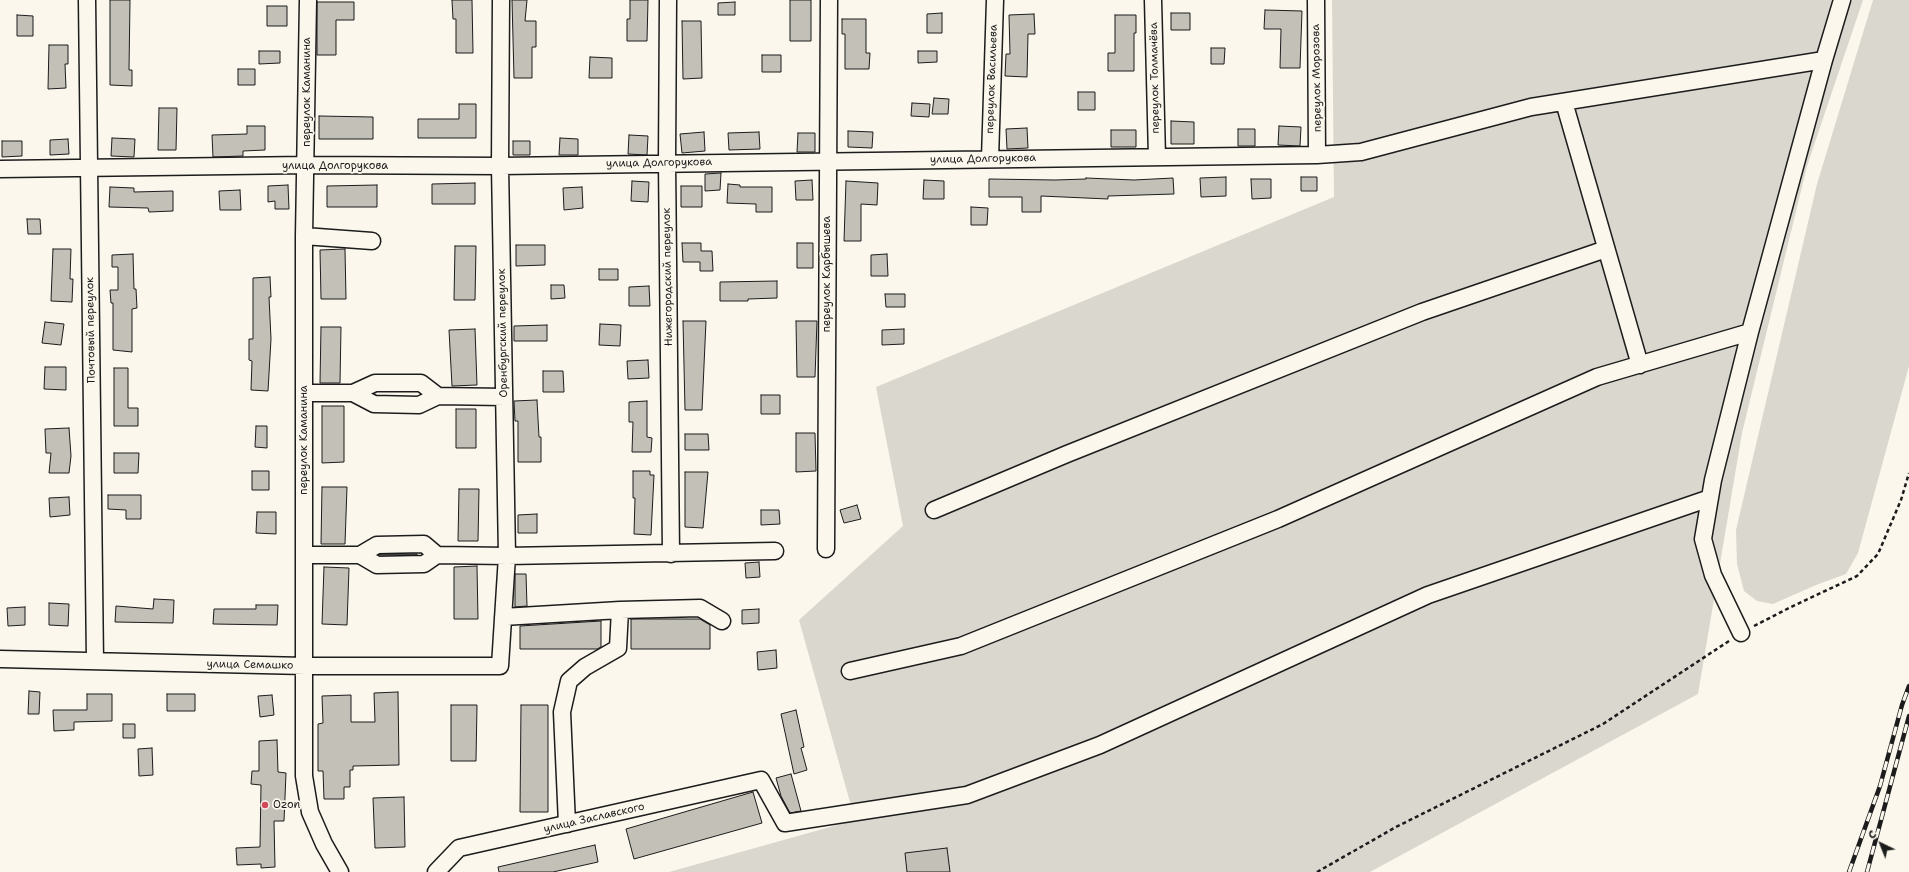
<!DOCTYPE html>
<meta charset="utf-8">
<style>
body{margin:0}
#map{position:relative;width:1909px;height:872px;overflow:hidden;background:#fbf7ec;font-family:"Shantell Sans",sans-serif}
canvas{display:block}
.north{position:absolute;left:1861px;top:824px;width:40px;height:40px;-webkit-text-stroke:3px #fbf7ec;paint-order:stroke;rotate:317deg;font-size:11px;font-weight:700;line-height:16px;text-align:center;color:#1c1c1c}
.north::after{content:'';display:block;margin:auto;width:14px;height:18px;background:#1c1c1c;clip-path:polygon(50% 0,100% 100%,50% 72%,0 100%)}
</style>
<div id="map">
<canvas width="1909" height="872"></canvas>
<div class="north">С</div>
</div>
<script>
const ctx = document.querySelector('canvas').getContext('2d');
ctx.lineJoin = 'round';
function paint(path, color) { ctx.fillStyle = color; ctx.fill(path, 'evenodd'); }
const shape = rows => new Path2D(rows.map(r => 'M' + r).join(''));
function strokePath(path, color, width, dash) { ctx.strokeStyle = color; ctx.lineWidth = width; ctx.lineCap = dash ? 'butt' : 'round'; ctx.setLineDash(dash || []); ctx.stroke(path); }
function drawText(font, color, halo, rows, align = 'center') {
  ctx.font = font + ' "Shantell Sans",sans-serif'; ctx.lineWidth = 3.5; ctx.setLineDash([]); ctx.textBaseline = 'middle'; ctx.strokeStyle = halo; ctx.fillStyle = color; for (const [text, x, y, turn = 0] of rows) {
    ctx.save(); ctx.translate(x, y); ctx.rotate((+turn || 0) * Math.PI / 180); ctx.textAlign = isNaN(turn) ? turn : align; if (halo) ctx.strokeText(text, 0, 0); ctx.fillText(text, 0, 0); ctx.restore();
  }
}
paint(shape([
 [1332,0,1863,0,1807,166,1742,433,1698,694,1370,872,669,872,855,820,799,620,903,526,876,387,1334,197],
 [1873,0,1909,0,1909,366,1858,553,1846,574,1816,585,1773,604,1757,601,1744,591,1737,564,1736,530,1817,184]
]), '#dad7ce');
const building = shape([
 [110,0,130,0,129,70,132,70,132,86,110,85,110,0],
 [452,0,472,0,473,53,456,53,456,19,453,19,452,0],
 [512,0,527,0,525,21,536,21,536,47,532,47,532,78,514,78,512,0],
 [630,0,648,0,647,41,627,41,627,19,630,19,630,0],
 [790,0,811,0,811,41,790,41,790,0],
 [317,2,354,2,354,20,336,20,336,55,317,55,317,2],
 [735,2,735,15,718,15,718,3,735,2],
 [267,6,287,6,287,26,267,26,267,6],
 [1265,10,1302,11,1300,68,1280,68,1281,29,1264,29,1265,10],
 [942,13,942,33,927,33,927,14,942,13],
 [1171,13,1190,13,1190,30,1171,30,1171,13],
 [1034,14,1035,34,1028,34,1027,77,1005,76,1006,54,1010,54,1009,15,1034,14],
 [17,15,33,16,33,36,17,36,17,15],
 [1115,15,1136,15,1136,33,1134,33,1134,71,1108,71,1108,53,1115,53,1115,15],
 [842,19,866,19,866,53,870,53,869,69,845,69,845,34,842,34,842,19],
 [682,21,701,21,702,78,683,79,682,21],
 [49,45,68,45,68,64,65,64,66,88,48,89,49,45],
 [1211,48,1225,48,1224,64,1211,64,1211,48],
 [259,51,280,51,280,63,259,64,259,51],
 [918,51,937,51,937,62,918,63,918,51],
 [762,55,781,55,781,72,762,72,762,55],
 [590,57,612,58,612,78,589,78,590,57],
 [238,69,255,69,255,85,238,85,238,69],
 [1078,92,1095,92,1095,110,1078,110,1078,92],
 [934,98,949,99,948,114,932,114,934,98],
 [912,103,930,104,929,117,911,116,912,103],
 [459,104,476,104,476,138,418,138,418,119,459,119,459,104],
 [159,108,177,108,176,150,158,150,159,108],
 [319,116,373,117,373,139,319,139,319,116],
 [1171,121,1194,122,1194,144,1171,144,1171,121],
 [247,126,265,126,265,150,243,151,243,156,213,157,212,135,247,134,247,126],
 [1279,126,1301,127,1300,146,1278,145,1279,126],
 [1027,128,1028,148,1007,149,1006,129,1027,128],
 [1238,129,1255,129,1255,146,1238,146,1238,129],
 [1111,130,1136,130,1136,147,1111,147,1111,130],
 [848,131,873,132,872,148,848,147,848,131],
 [704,132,705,151,682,153,680,134,704,132],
 [759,132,760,149,729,150,728,133,759,132],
 [798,133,815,133,815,152,797,152,798,133],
 [629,135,648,136,647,155,628,154,629,135],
 [112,138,135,139,134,157,111,156,112,138],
 [560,138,578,139,578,155,559,155,560,138],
 [68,139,69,154,50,155,50,140,68,139],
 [2,141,22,141,22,156,2,157,2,141],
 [513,141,530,141,530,155,513,155,513,141],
 [721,173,720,190,705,191,705,174,721,173],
 [1226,177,1226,196,1201,197,1200,178,1226,177],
 [1301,177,1317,177,1317,191,1301,191,1301,177],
 [1086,178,1134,180,1173,178,1174,194,1108,196,1108,199,1041,196,1041,212,1022,212,1022,197,989,197,989,179,1055,180,1086,179,1086,178],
 [1251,179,1271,179,1271,198,1252,199,1251,179],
 [812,180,813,200,796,200,795,181,812,180],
 [924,180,944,181,944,199,923,199,924,180],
 [632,181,649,182,648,202,631,201,632,181],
 [846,181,878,183,877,205,861,204,861,241,844,241,846,181],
 [475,183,475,204,432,204,432,184,475,183],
 [728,184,740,185,740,187,772,187,772,212,756,212,756,204,727,203,728,184],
 [288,185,289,209,275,209,275,201,268,202,268,186,288,185],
 [377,185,377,207,327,207,327,186,377,185],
 [681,186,702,186,702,207,681,207,681,186],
 [110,187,134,188,134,192,173,191,173,211,149,212,148,208,109,207,110,187],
 [582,187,583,208,564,210,563,188,582,187],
 [240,190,241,210,220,210,219,191,240,190],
 [971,207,988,208,987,225,971,225,971,207],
 [27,219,40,219,41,234,28,234,27,219],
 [682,243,701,243,701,251,712,251,713,271,700,271,700,262,683,262,682,243],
 [797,243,813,243,813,268,797,268,797,243],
 [516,245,545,245,545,265,516,266,516,245],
 [455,246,476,246,475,300,454,300,455,246],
 [53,249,71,249,70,279,73,279,72,302,51,301,53,249],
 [345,249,346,299,321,299,320,250,345,249],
 [133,254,134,289,136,289,137,308,132,309,132,352,113,350,113,303,111,303,110,290,118,290,118,267,112,267,112,255,133,254],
 [887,254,888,276,871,276,871,255,887,254],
 [599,269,618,269,618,280,599,280,599,269],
 [270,277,271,297,269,297,271,339,268,391,251,390,252,361,249,360,249,339,253,339,253,278,270,277],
 [777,281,777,298,748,299,748,301,720,301,720,282,777,281],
 [551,285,564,285,565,298,551,299,551,285],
 [649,286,650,306,629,306,629,287,649,286],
 [885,294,905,294,905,307,886,307,885,294],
 [683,321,706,321,702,410,685,410,683,321],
 [796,321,817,321,815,377,797,377,796,321],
 [45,322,64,324,61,345,42,343,45,322],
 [600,324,621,325,620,346,599,345,600,324],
 [547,325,547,341,514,341,514,326,547,325],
 [321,327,341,327,340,383,320,383,321,327],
 [475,329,477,385,452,386,449,330,475,329],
 [904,329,904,344,882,345,882,330,904,329],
 [648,360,649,378,628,379,627,361,648,360],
 [45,367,66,367,66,390,44,389,45,367],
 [114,368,128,368,128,408,138,408,138,426,114,426,114,368],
 [543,371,563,371,564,392,543,392,543,371],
 [761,395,780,395,780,414,761,414,761,395],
 [537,400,539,437,541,437,541,462,518,462,518,421,515,421,514,401,537,400],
 [647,401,647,437,652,438,651,452,632,452,633,422,629,422,629,402,647,401],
 [322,406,344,406,344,462,322,463,322,406],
 [456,409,476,409,476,448,456,448,456,409],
 [256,426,267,426,267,448,255,447,256,426],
 [69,428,71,456,69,473,49,473,51,453,46,453,45,429,69,428],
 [796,433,815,433,816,471,796,472,796,433],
 [685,434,708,434,709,450,685,450,685,434],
 [114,453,139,453,138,473,114,473,114,453],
 [252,471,269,471,269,490,252,490,252,471],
 [633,471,650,471,650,475,654,475,651,535,634,534,635,498,633,498,633,471],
 [685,472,708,472,703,528,685,527,685,472],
 [322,487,347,487,345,544,321,544,322,487],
 [459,489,479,489,478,541,458,541,459,489],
 [108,495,141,495,141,519,126,519,126,510,108,509,108,495],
 [69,497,70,515,50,517,49,498,69,497],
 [857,505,861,519,844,523,840,510,857,505],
 [761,510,779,510,780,524,761,525,761,510],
 [257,512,276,512,276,534,256,533,257,512],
 [537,514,537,533,518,533,518,515,537,514],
 [380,554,417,554,417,555,379,555,380,554],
 [759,562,760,577,746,578,745,563,759,562],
 [477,566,478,619,454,619,454,567,477,566],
 [324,567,349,568,347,625,322,624,324,567],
 [515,574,526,574,527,606,515,607,515,574],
 [154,599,174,600,173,623,115,622,116,606,153,609,154,599],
 [49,603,69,604,68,626,49,625,49,603],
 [256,605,278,605,277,625,213,624,214,609,256,609,256,605],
 [25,607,25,625,8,626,7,608,25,607],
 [759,609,759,623,742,624,742,610,759,609],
 [631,619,700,619,710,625,710,649,631,649,631,619],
 [601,621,601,647,597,649,520,649,520,626,601,621],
 [776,650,777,668,758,670,757,652,776,650],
 [29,691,40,692,39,714,28,714,29,691],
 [398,692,399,765,353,766,353,770,350,770,350,787,344,787,344,799,324,799,323,771,318,771,318,724,323,723,322,696,351,695,351,722,375,722,374,693,398,692],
 [87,694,112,694,112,721,74,722,74,730,54,731,53,710,87,710,87,694],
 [167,694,195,694,195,711,167,711,167,694],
 [272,695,274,715,260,717,258,696,272,695],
 [451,705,477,705,476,761,451,761,451,705],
 [521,705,548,705,548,812,520,812,521,705],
 [796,710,804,747,801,748,807,770,794,774,781,714,796,710],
 [123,724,135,724,135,738,123,738,123,724],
 [277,740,278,772,286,773,284,821,274,821,275,867,261,868,261,864,237,865,236,848,260,847,261,785,251,784,252,771,259,771,259,741,277,740],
 [152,748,153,775,139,776,138,749,152,748],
 [791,774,801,811,790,813,781,796,776,778,791,774],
 [753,792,762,823,634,859,626,829,753,792],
 [404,797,405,847,375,848,373,798,404,797],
 [595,845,598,862,553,872,499,872,498,867,595,845],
 [947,848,950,872,907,872,905,853,947,848]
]);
paint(building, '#c3c0b8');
strokePath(building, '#1c1c1c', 1);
const minor = shape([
 [87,0,95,661],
 [308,0,304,236,304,776,310,812,324,844,340,872],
 [668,0,667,162,671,554],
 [1153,0,1157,157],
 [1316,0,1317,155],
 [1564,102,1640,365],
 [990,159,995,0],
 [0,169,306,165,500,166,1317,155,1361,152,1531,107,1824,60],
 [304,236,372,241],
 [304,393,353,393,375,383,421,383,438,396,504,397],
 [353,393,374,404,419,405,438,396],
 [934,510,1067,454,1422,312,1606,249],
 [826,549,829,0],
 [304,555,360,555,377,545,424,544,437,555,507,556,775,551],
 [360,555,377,565,424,564,437,555],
 [503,617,620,610],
 [1741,633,1713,575,1703,539,1713,480,1750,332,1824,60,1842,0],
 [0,659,305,666,500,666,507,556,500,166,501,0],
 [850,671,961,646,1278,519,1597,377,1750,332],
 [567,824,562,712,569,681,585,667,618,648,620,610,700,608,722,621],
 [436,872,459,848,761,780,785,823,967,795,1100,745,1428,595,1710,498]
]);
strokePath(minor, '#1c1c1c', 19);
strokePath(shape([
 [1754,626,1791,607,1857,576,1878,554,1901,500,1909,473],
 [1317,872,1396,827,1603,724,1729,641]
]), '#1c1c1c', 2.5, [4, 3]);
strokePath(minor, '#fbf7ec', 16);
const rail = shape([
 [1849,872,1880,786,1902,705,1909,686],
 [1867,872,1909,716]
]);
strokePath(rail, '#1c1c1c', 4.5);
strokePath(rail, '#fbf7ec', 3, [9]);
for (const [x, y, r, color] of [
 [265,805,4,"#d1495b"]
]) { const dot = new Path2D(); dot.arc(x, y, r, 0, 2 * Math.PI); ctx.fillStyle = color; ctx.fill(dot); strokePath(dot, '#fbf7ec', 1.5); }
drawText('11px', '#1c1c1c', '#fbf7ec', [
 ["переулок Толмачёва",1155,78,-91],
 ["переулок Морозова",1317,78,-91],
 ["переулок Васильева",992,79,-88],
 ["переулок Каманина",307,92,-90],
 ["улица Долгорукова",983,159,-1],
 ["улица Долгорукова",659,163,-1],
 ["улица Долгорукова",335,166],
 ["переулок Карбышева",827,274,-90],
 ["Нижегородский переулок",668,277,-91],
 ["Почтовый переулок",91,330,-91],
 ["Оренбургский переулок",503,333,-91],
 ["переулок Каманина",304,440,-90],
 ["улица Семашко",250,665,1],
 ["улица Заславского",594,818,-13]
]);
drawText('11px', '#1c1c1c', '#fbf7ec', [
 ["Ozon",273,805]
], 'left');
</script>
